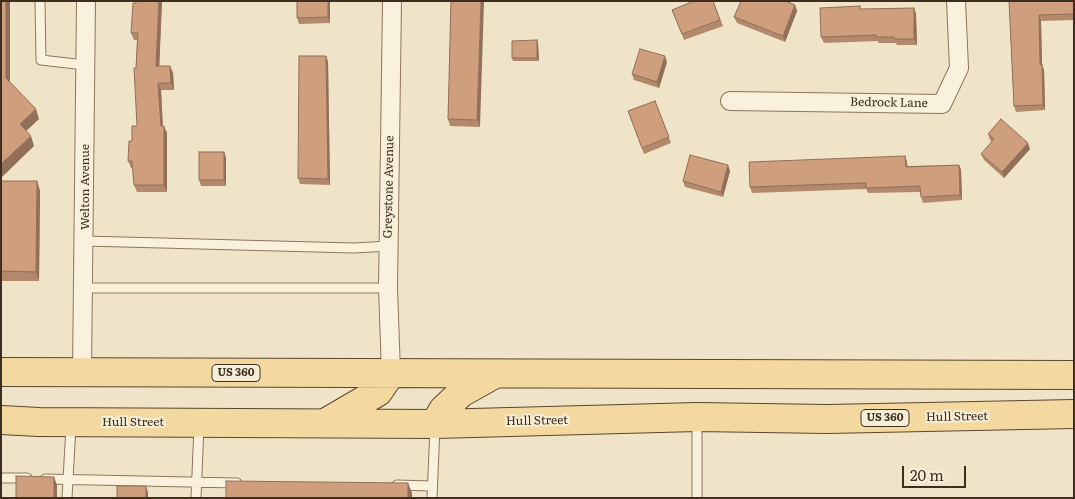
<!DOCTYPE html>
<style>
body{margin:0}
#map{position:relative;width:1075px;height:499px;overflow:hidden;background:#f0e4c8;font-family:Literata,serif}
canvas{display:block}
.frame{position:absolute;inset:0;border:2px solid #3d2e20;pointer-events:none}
.scale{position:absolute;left:902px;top:466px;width:64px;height:22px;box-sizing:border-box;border:2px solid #3d2e20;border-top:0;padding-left:6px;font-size:15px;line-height:18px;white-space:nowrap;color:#3d2e20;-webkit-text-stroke:4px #f7eed8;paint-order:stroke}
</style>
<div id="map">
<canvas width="1075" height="499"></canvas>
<div class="frame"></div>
<div class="scale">20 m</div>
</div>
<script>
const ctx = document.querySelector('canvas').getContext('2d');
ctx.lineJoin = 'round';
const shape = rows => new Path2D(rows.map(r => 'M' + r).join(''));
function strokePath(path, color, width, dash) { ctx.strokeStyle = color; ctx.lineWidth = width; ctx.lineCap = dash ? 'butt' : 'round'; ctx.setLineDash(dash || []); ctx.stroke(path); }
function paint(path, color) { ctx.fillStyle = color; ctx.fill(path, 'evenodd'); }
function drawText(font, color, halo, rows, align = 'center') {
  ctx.font = font + ' Literata,serif'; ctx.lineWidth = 4; ctx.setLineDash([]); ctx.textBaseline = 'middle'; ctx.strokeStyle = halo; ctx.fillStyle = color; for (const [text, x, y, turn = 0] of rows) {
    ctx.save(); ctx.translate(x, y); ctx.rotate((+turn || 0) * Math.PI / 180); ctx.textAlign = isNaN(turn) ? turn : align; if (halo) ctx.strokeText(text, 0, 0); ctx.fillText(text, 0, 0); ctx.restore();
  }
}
const lane = shape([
 [40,1,41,60,85,65],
 [84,241,354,248,389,246],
 [84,288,388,288],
 [1,478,27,478],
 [45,479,237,483],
 [397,485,432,486],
 [67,498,71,426],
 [196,498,199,426],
 [432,498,435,426],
 [697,498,697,420]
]);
const street = shape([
 [730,101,942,104,959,68,956,1],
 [82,372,86,1],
 [391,373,388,288,392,1]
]);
const primary = shape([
 [1,372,1074,375],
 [1,420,39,422,435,424,697,417,827,419,1074,414],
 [325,423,378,392,391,373],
 [435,424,443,410,461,393,495,374]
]);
strokePath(lane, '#8d765c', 11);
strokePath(street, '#8d765c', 20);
strokePath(primary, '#5b4430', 30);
strokePath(lane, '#faf1dc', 9);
strokePath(street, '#faf1dc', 18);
strokePath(primary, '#f3d9a0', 28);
paint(shape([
 [162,1,159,66,170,66,173,73,174,90,161,90,163,126,167,133,167,192,137,192,134,185,133,168,131,168,128,161,132,141,137,126,136,68,137,40,134,40,131,33],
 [330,1,330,23,299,24,297,18],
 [451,1,480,127,450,126,448,119],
 [713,1,723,26,684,40,672,10],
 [1009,1,1074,1,1074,20,1041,21,1042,65,1044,70,1045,110,1016,112,1014,106],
 [795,5,797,11,785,42,737,23,734,17],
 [860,6,861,9,914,8,916,14,917,45,897,45,896,43,878,43,878,41,824,43,821,37],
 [538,43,539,61,513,61,512,58],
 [326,56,328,62,330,185,300,184,298,178],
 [667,62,659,88,634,80,632,74],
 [655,101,671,143,644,154,628,111],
 [988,134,1030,149,1004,178,984,160,981,154,992,142,990,140],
 [224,152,226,158,226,186,201,186,199,180],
 [905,156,907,162,907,166,959,165,961,170,962,200,923,203,921,197,920,192,868,193,866,189,752,193,750,187],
 [728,165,730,171,723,197,685,187,683,181],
 [1,181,37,181,40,191,39,281,1,281]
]), '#b2896c');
paint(shape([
 [6,1,10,1,10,88,6,78],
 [159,1,162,1,159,73,156,66],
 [328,1,330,1,330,23,328,17],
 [481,1,484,1,480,127,477,120],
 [795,5,797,11,785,42,783,36],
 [914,8,916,14,917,45,914,39],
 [1039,15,1041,21,1042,65,1044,70,1045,110,1043,105,1040,65],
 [537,40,538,43,539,61,537,58],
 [326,56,328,62,330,185,328,179],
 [665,56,667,62,659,88,657,82],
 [170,66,173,73,174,90,171,83],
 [158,83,161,90,163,133,161,126],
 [36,109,39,119,23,134,20,124],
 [164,126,167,133,167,192,164,185],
 [31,136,34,146,1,178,1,164],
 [1028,143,1030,149,1004,178,1002,172],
 [224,152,226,158,226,186,224,180],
 [905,156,907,162,908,172,906,167],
 [728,165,730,171,723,197,721,192],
 [959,165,961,170,962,200,960,195],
 [37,181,40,191,39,281,36,272],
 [54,477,57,485,57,498,54,498],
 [408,483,412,493,412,498,408,498],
 [146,486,148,492,148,498,146,498]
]), '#916f58');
const building = shape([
 [1,1,6,1,6,78,36,109,20,124,31,136,1,164,1,1],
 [136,1,159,1,156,66,170,66,171,83,158,83,161,126,164,126,164,185,134,185,132,161,128,161,129,141,132,141,132,126,137,126,134,68,136,68,138,33,131,33,133,3,136,3,136,1],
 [297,1,328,1,328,17,297,18,297,1],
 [451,1,481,1,477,120,448,119,451,1],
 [694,1,713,1,720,20,682,34,672,10,694,1],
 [741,1,786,1,795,5,783,36,734,17,741,1],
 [1009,1,1074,1,1074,14,1039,15,1040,65,1042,64,1043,105,1014,106,1009,1],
 [860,6,860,9,914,8,914,39,895,39,894,37,876,37,876,35,821,37,820,8,860,6],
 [537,40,537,58,512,58,512,41,537,40],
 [640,49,665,56,657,82,632,74,640,49],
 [299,56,326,56,328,179,298,178,299,56],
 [655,101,669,137,642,148,628,111,655,101],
 [1001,119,1028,143,1002,172,981,154,994,139,988,134,1001,119],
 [199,152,224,152,224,180,199,180,199,152],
 [690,155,728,165,721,192,683,181,690,155],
 [905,156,906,167,959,165,960,195,921,197,920,186,866,188,866,183,750,187,749,162,905,156],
 [1,181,37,181,36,272,1,271,1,181],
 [16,476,54,477,54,498,16,498,16,476],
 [226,481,408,483,408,498,226,498,226,481],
 [117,486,146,486,146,498,117,498,117,486]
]);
paint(building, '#cf9f7d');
strokePath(building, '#916f58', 1);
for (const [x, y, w] of [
 [236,373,48],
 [885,418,48]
]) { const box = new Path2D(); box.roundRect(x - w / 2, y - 8.5, w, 17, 4); ctx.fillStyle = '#f7eed8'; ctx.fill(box); strokePath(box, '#3d2e20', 1); }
drawText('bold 11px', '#3d2e20', null, [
 ["US 360",236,373],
 ["US 360",885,418]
]);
drawText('12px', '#3d2e20', '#f7eed8', [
 ["Bedrock Lane",889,103,1],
 ["Welton Avenue",85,187,-90],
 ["Greystone Avenue",389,187,-89],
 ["Hull Street",957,417,-1],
 ["Hull Street",537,421,-1],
 ["Hull Street",133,422]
]);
</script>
